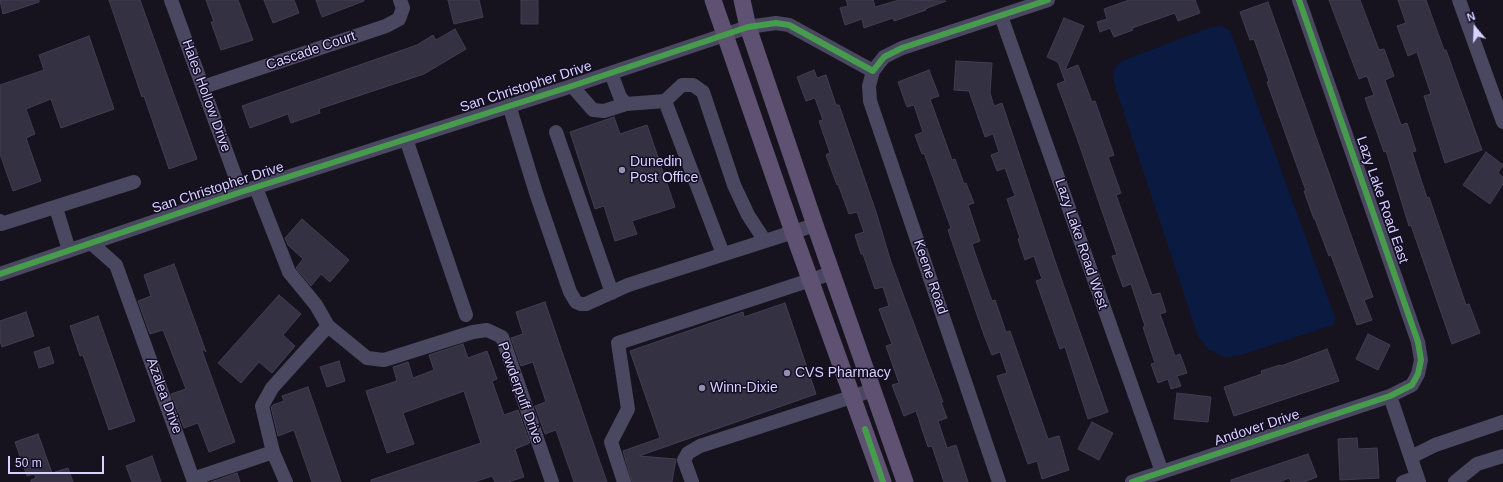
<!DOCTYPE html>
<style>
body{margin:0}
#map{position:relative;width:1503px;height:482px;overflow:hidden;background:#16131f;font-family:Helvetica,sans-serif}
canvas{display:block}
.north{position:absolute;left:1455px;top:8px;width:40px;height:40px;-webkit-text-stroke:3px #130e24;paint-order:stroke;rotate:341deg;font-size:11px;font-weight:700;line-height:16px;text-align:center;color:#d9d1ff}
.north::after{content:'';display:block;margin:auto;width:14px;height:18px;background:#d9d1ff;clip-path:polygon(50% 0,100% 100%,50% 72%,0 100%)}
.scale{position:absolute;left:8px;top:456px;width:96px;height:18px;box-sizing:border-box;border:2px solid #d9d1ff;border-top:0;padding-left:5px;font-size:12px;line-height:14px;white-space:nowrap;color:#d9d1ff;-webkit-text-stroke:3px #130e24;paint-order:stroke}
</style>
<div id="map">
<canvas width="1503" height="482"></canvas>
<div class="north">N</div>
<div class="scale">50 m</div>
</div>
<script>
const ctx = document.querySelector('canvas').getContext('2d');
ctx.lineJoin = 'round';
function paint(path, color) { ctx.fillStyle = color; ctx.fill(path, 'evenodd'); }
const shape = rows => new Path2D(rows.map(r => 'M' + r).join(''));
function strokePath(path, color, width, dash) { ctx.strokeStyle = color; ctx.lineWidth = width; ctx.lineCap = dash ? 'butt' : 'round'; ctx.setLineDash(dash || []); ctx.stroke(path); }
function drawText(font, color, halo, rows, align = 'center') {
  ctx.font = font + ' Helvetica,sans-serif'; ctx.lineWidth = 3; ctx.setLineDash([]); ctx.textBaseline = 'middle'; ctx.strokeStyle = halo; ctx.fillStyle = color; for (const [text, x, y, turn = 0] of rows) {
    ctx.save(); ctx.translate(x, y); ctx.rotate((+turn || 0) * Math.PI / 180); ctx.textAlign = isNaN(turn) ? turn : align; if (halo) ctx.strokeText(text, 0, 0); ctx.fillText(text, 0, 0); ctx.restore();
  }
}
paint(shape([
 [1220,26,1228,29,1231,33,1336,320,1333,325,1242,355,1224,357,1208,349,1198,336,1114,83,1113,72,1117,65,1122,61,1209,28]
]), '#0a1a40');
const building = shape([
 [0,0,39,0,39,2,3,14,0,0],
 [109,0,140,0,197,159,169,169,144,96,142,97,109,0],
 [206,0,238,0,253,40,221,50,211,22,214,22,206,0],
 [264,0,294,0,299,13,273,23,264,0],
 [316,0,364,0,364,1,322,17,316,0],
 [448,0,479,0,483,17,454,24,448,0],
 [521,0,538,0,538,24,521,24,521,0],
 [846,0,873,0,875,7,899,0,946,1,925,9,926,10,894,21,893,18,864,28,862,19,845,25,840,8,848,6,846,0],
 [1129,0,1195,0,1200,13,1178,21,1175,13,1132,28,1133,30,1114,37,1110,28,1100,32,1097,22,1107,19,1104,9,1129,0],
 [1329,0,1360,0,1379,50,1384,49,1394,76,1385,80,1401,125,1407,123,1416,151,1412,152,1427,198,1429,197,1466,305,1469,304,1480,333,1452,344,1411,225,1409,226,1386,151,1384,152,1365,98,1374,95,1367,76,1359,79,1329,0],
 [1398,0,1426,0,1444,50,1446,50,1482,150,1445,163,1424,96,1431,94,1417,52,1408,56,1397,26,1406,23,1398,0],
 [1268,2,1373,297,1364,300,1372,320,1357,325,1331,255,1329,256,1315,219,1314,219,1304,191,1306,191,1267,82,1269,81,1254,39,1250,40,1240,12,1268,2],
 [1064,18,1084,26,1065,70,1078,65,1092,102,1095,101,1114,155,1108,157,1121,193,1116,195,1152,295,1160,293,1166,312,1160,314,1175,356,1180,354,1187,373,1177,376,1181,386,1171,389,1168,379,1158,383,1151,364,1155,363,1143,327,1145,326,1131,284,1123,287,1112,256,1117,255,1077,138,1057,84,1065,81,1058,62,1047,57,1064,18],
 [455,29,466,49,424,74,319,109,320,113,291,123,288,114,250,128,242,106,417,45,433,35,436,40,455,29],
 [89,36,114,109,61,128,51,99,26,109,35,134,26,138,41,181,13,191,0,154,0,85,44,70,39,55,89,36],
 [956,61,992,63,990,93,994,106,1002,103,1055,261,1108,412,1088,419,1065,347,1060,349,1036,281,1042,279,1034,256,1025,260,1018,239,1020,238,1007,199,1015,196,1005,168,997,171,991,155,999,152,993,134,985,137,969,91,954,90,956,61],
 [814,70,817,78,826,75,836,105,839,105,876,212,891,262,943,402,941,402,947,418,938,421,947,448,956,445,968,482,944,482,932,446,928,447,916,411,904,416,892,385,899,383,886,346,892,344,879,309,889,306,883,287,875,289,863,254,861,254,855,235,864,232,857,212,849,214,838,184,837,185,826,155,830,153,819,121,823,120,815,98,806,101,797,77,814,70],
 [929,70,939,96,930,99,952,160,955,159,964,184,966,183,974,203,968,205,980,241,972,244,976,256,992,301,995,300,1006,332,1010,331,1048,439,1059,436,1069,470,1042,479,1037,461,1028,464,997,376,1007,373,1000,352,992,355,984,335,948,230,951,228,924,153,922,154,915,135,923,132,914,105,907,107,898,82,929,70],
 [614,117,620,134,647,125,675,207,632,221,637,234,615,241,604,206,595,209,570,132,614,117],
 [1486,152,1503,165,1498,173,1503,177,1503,184,1490,204,1463,185,1486,152],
 [302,219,349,260,330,282,321,274,311,286,296,268,303,259,288,245,285,238,302,219],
 [174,264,206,352,201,348,235,442,209,452,198,423,184,428,171,394,186,389,163,330,150,334,138,301,151,296,144,275,174,264],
 [279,295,301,314,283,335,295,346,272,373,259,362,241,383,218,363,279,295],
 [545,302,596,451,607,482,574,482,556,430,545,434,535,406,546,402,533,362,521,366,511,338,523,334,516,312,545,302],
 [785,303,816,394,639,456,676,459,672,482,632,482,623,451,660,438,630,351,743,312,744,317,785,303],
 [26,312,34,336,2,347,0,341,0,321,26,312],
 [98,316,135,421,109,430,83,355,80,356,70,326,98,316],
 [1368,334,1390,345,1378,370,1356,359,1368,334],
 [463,344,468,358,487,351,497,379,492,381,504,415,518,410,530,443,515,449,524,477,508,482,495,482,492,476,474,482,371,482,371,480,481,443,464,391,403,413,414,444,387,453,366,391,397,381,393,367,408,362,413,378,434,370,429,355,463,344],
 [49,347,54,363,39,368,34,352,49,347],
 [1327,349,1339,381,1234,416,1224,387,1262,374,1261,371,1280,365,1281,366,1327,349],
 [339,361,345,381,327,387,320,367,339,361],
 [308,387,341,482,312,482,294,430,278,436,271,407,273,405,284,401,282,396,308,387],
 [1177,393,1211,397,1208,422,1174,419,1177,393],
 [1092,422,1113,433,1099,460,1078,449,1092,422],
 [38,434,52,473,68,468,73,482,31,482,31,480,36,478,34,474,27,476,15,442,38,434],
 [1357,438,1358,449,1377,448,1379,478,1340,480,1338,439,1357,438],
 [1308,454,1317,477,1304,482,1291,482,1289,478,1279,482,1231,482,1231,480,1308,454],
 [152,456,161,482,132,482,126,466,152,456],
 [237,473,240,482,211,482,237,473]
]);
paint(building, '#343142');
strokePath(building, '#433d53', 1);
strokePath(shape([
 [171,0,241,192],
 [1459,0,1503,122],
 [1001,16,1162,472],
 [873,71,869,86,870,101,999,482],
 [611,73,620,97,626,104],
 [572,86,593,110,604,111,626,104,665,101],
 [203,87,386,26,399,19,403,8,400,0],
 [509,105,536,193,570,292,576,302,581,304,586,304,628,285,815,225],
 [556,132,612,293],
 [406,139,466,315],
 [256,188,289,272,316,305,328,326,367,358,384,360,473,332,487,330,502,337,552,482],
 [56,208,69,250],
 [0,221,1,224,134,182],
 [91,243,116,265,193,479,273,452],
 [723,254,665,101,682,85,693,85,703,92,734,185,748,215,765,241],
 [0,274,241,192,572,86,748,27,776,23,789,25,873,71,884,57,902,48,1048,0],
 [1390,396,1419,482],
 [1411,457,1435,445,1503,422],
 [286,482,273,452,262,406,272,388,328,326],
 [624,482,611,442,628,409,618,343,832,273],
 [692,482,684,460,688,453,700,446,873,390],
 [1132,482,1390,396,1412,385,1418,374,1421,360,1418,342,1299,0],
 [1403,482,1417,477],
 [1455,482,1477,464,1503,456]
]), '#4a4860', 14);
strokePath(shape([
 [713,0,793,232,883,482],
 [742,0,748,27,815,225,905,482]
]), '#5e5171', 17);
strokePath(shape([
 [0,274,241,192,572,86,748,27,776,23,789,25,873,71,884,57,902,48,1048,0],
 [865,429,883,482],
 [1132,482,1390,396,1412,385,1418,374,1421,360,1418,342,1299,0]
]), '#469c4c', 6);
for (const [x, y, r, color] of [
 [622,170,4,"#958eb1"],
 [787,373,4,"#958eb1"],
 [702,388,4,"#958eb1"]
]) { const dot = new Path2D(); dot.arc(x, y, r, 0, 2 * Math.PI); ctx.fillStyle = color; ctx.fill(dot); strokePath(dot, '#130e24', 1.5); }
drawText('14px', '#d9d1ff', '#130e24', [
 ["Cascade Court",311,51,-19],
 ["San Christopher Drive",526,87,-18],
 ["Hales Hollow Drive",206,96,70],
 ["San Christopher Drive",218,188,-18],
 ["Lazy Lake Road East",1382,200,71],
 ["Lazy Lake Road West",1081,244,71],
 ["Keene Road",930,277,71],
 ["Powderpuff Drive",520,393,70],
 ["Azalea Drive",164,396,70],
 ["Andover Drive",1257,428,-18]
]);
drawText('14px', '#d9d1ff', '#130e24', [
 ["Dunedin",630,162],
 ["Post Office",630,178],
 ["CVS Pharmacy",795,373],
 ["Winn-Dixie",710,388]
], 'left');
</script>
